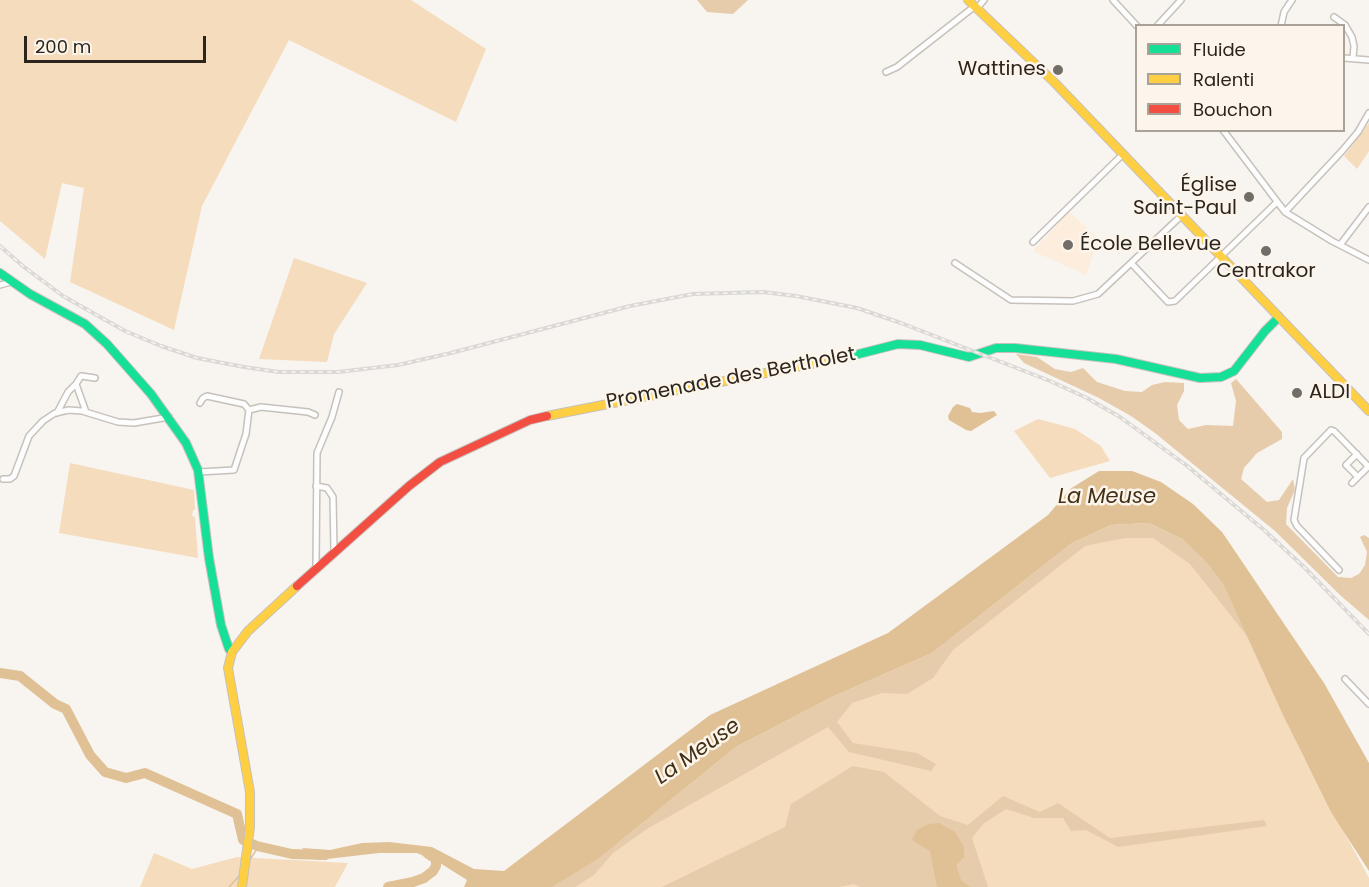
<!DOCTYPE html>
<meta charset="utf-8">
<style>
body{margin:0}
#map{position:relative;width:1369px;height:887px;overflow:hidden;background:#f8f4f0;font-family:Poppins,sans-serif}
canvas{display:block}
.legend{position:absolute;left:1135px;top:24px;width:210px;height:108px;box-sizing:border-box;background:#fcf5ec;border:2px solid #a9a299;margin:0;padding:8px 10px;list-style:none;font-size:18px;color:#2c251d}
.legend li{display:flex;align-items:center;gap:12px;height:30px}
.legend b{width:30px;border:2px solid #a9a299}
.scale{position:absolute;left:24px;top:36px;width:182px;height:27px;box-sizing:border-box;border:3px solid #2c251d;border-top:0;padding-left:8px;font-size:18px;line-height:21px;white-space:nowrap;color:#2c251d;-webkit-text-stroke:4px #fcf5ec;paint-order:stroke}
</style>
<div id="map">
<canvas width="1369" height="887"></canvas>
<ul class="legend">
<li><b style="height:8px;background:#16e098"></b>Fluide</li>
<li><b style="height:8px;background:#ffcf43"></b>Ralenti</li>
<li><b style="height:8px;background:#f24e42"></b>Bouchon</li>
</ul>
<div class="scale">200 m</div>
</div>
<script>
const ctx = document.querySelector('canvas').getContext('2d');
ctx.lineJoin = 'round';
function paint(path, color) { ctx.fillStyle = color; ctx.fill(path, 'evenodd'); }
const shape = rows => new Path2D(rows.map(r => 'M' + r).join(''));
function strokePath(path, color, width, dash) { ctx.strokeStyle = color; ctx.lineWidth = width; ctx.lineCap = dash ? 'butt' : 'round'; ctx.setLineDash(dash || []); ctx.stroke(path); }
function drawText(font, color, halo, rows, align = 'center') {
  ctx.font = font + ' Poppins,sans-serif'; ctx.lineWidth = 5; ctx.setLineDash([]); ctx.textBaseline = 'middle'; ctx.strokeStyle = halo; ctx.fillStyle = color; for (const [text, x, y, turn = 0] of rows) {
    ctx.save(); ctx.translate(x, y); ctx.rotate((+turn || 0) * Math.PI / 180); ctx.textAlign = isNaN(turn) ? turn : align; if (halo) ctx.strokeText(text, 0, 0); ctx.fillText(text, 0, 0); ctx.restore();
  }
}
paint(shape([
 [1069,212,1099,239,1086,275,1033,251]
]), '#fceddc');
paint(shape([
 [0,0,411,0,486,49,456,122,289,40,202,206,174,330,70,282,84,188,62,183,45,259,0,221],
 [1369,123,1369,151,1357,169,1344,156],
 [294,258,367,283,334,334,327,362,259,359],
 [1038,419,1075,429,1101,446,1110,461,1050,478,1014,431],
 [70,463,194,490,195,510,193,510,192,516,195,517,198,558,59,533],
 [1149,523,1223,584,1303,756,1369,878,1369,887,551,887,619,842,676,796,932,653,1087,537],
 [154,853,192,869,237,857,348,863,335,887,140,887]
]), '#f5dcbd');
paint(shape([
 [697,0,748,0,733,14,707,12],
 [1016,354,1037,357,1055,369,1071,372,1083,368,1097,382,1125,391,1142,392,1152,385,1165,382,1184,383,1184,391,1177,405,1179,420,1188,429,1206,425,1233,426,1236,401,1231,383,1236,379,1282,432,1282,439,1257,453,1244,468,1241,479,1267,502,1279,500,1293,479,1295,490,1287,508,1286,524,1338,577,1351,578,1359,574,1365,565,1367,552,1360,537,1364,535,1369,538,1369,620,1340,595,1275,531,1155,433,1131,416,1099,398,1024,363],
 [1149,523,1182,539,1205,561,1223,584,1247,636,1190,564,1153,538,1125,538,1085,546,953,650,933,678,907,694,882,693,852,703,837,722,853,743,917,753,936,764,931,771,849,752,828,727,647,829,613,853,594,875,575,887,552,887,598,859,736,747,832,697,932,653,1072,543,1111,525],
 [853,766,884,772,940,816,968,825,1003,796,1040,812,1058,803,1110,838,1264,820,1267,826,1118,847,1086,830,1071,831,1063,818,1034,818,1006,809,983,824,972,838,988,887,860,887,854,884,839,887,662,887,785,827,791,804]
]), '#e6ccaa');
paint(shape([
 [957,404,970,408,972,412,980,413,994,411,997,415,971,431,966,430,949,420,948,416,953,407],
 [1099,471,1132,471,1161,482,1193,504,1222,532,1243,563,1324,683,1369,763,1369,871,1331,812,1284,717,1223,584,1205,561,1182,539,1149,523,1111,525,1072,543,932,653,832,697,736,747,598,859,552,887,464,887,467,880,440,863,417,853,379,853,318,860,302,848,330,850,362,843,389,842,432,847,474,869,504,871,710,715,888,633,1048,515,1070,489],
 [939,823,955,832,964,847,964,857,957,864,957,868,961,880,970,887,937,887,930,851,915,842,912,839,917,830,929,824]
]), '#e0c095');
strokePath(shape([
 [249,861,259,846],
 [229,887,240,875]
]), '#e0c095', 1.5);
strokePath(shape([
 [0,673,20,676,55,704,66,709,90,755,105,772,126,778,145,773,237,814,243,840,257,846,292,854,325,855],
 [388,887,413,882,424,878,433,871,436,866,436,859,427,853]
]), '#e0c095', 10);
const street = shape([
 [1113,0,1137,26],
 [977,8,984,0],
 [1334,17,1345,25,1352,37,1354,46,1353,58],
 [1157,26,1181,0],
 [1281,26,1284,12,1292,0],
 [1344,58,1369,60],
 [886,72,897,67,975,6],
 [1223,130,1285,212,1332,241,1369,260],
 [1285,212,1342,151,1358,132,1369,113],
 [1033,242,1123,154],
 [1340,245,1369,207],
 [955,263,1011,300,1073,301,1098,294,1181,216],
 [1132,264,1168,302,1175,301,1277,202],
 [0,285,11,282],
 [76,384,81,376,95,378],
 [249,410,261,407,308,412,315,415],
 [57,413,68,392,76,384,86,412],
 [1357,454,1346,465,1358,477],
 [199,472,234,470,246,434,249,410,244,404,207,396,203,398,200,403],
 [3,479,10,479,14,476,29,436,43,421,55,413,69,410,82,411,118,422,134,423,169,417],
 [316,486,327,488,333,497,334,551],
 [316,568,317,453,332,417,339,392],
 [1339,570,1297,526,1294,520,1304,458,1331,430,1334,431,1367,465,1367,468,1352,483],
 [1345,679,1369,704]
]);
const fast = shape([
 [0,273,30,294,85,324,107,344,151,394,186,443,198,470,209,558,221,625,229,649,232,652],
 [847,357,898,344,920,345,969,357,996,348,1015,348,1116,359,1200,378,1221,377,1234,371,1265,331,1279,317]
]);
const slow = shape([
 [968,0,1055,83,1369,411],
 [547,416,847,357],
 [242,887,250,827,250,792,228,668,232,652,248,631,297,586]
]);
const jam = shape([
 [297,586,409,486,440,462,530,420,547,416]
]);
strokePath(street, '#c6c1bb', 8);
strokePath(fast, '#c6c1bb', 10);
strokePath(slow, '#c6c1bb', 10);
strokePath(jam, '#c6c1bb', 10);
strokePath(street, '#fefdfd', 5);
strokePath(fast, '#16e098', 8);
strokePath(slow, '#ffcf43', 8);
strokePath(jam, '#f24e42', 8);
const rail = shape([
 [0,246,24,267,63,296,125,331,161,346,197,358,244,367,279,372,338,372,398,365,451,353,630,306,693,294,763,292,796,296,857,308,901,323,1050,381,1087,398,1120,417,1186,465,1264,530,1305,568,1369,634]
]);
strokePath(rail, '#dad9d7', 4);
strokePath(rail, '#fcf5ec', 1.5, [4.5]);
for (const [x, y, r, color] of [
 [1058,70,6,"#736d67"],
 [1249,197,6,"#736d67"],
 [1068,245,6,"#736d67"],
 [1266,251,6,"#736d67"],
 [1297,393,6,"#736d67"]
]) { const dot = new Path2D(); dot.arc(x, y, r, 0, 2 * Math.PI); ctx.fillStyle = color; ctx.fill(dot); strokePath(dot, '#fcf5ec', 2); }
drawText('20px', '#2c251d', '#fcf5ec', [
 ["Wattines",1046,70],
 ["Église",1237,186],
 ["Saint-Paul",1237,209],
 ["École Bellevue",1080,245,"left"],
 ["Centrakor",1266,272,"center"],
 ["ALDI",1309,393,"left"]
], 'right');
drawText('20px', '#2c251d', '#fcf5ec', [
 ["Promenade des Bertholet",731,379,-11]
]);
drawText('italic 21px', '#422f14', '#fcf5ec', [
 ["La Meuse",1107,498],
 ["La Meuse",698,752,-35]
]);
</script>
